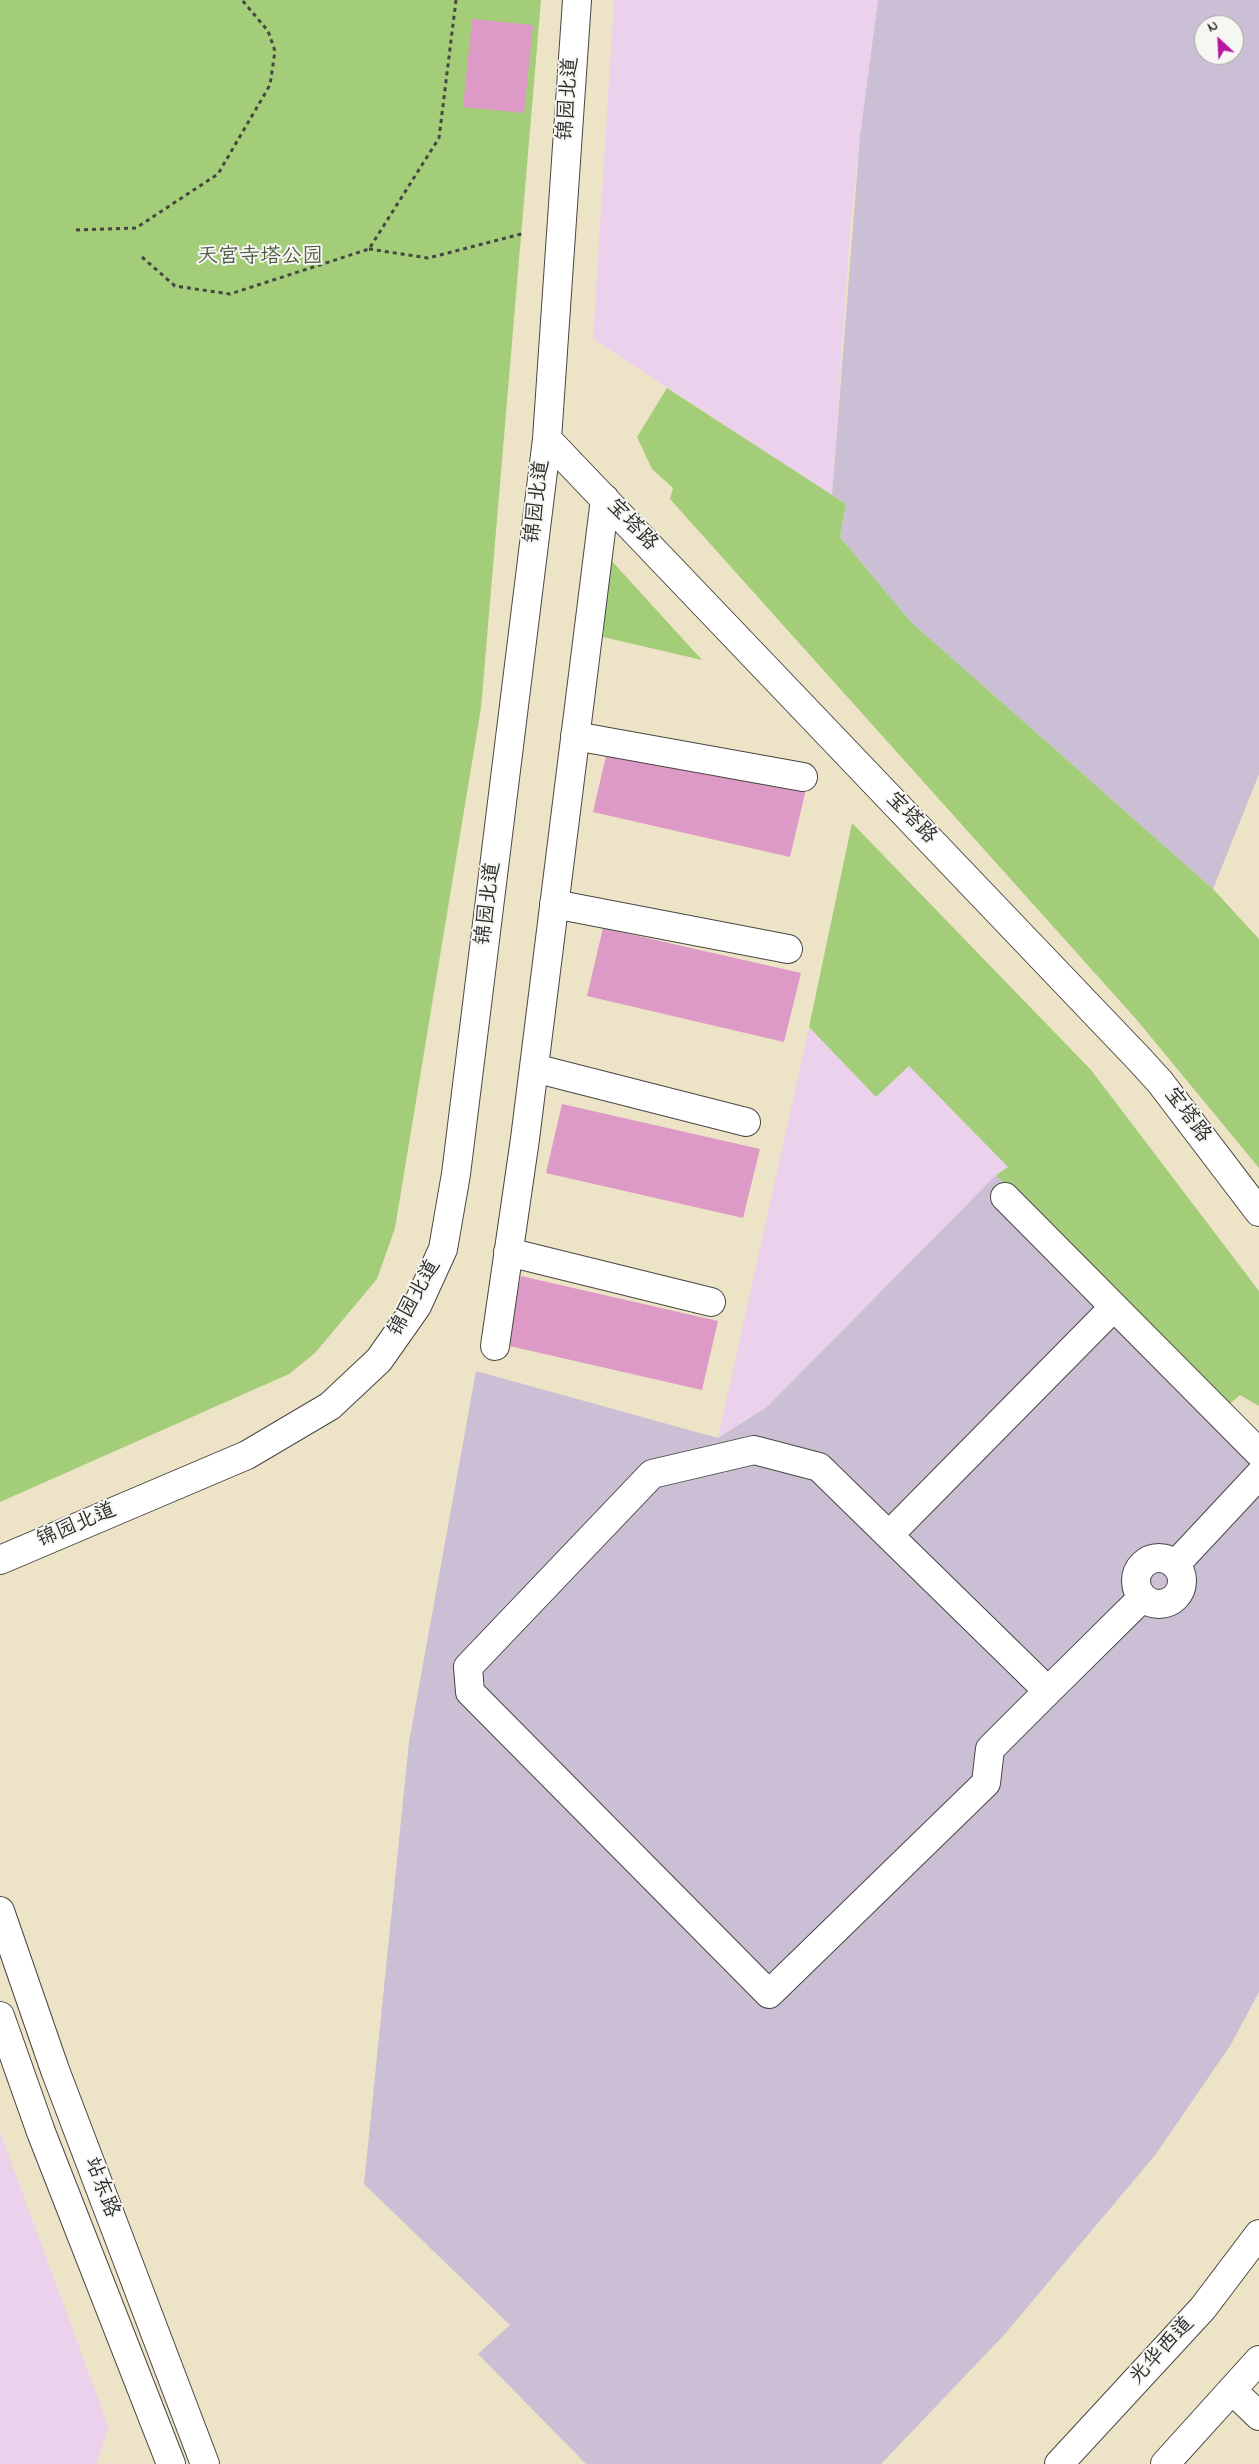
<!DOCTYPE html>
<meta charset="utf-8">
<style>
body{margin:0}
#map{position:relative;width:1259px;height:2464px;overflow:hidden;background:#ede3c6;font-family:"Indie Flower",sans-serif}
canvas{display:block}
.north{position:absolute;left:1194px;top:15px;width:50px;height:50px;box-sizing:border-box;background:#f6f6f2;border:1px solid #a5a5a2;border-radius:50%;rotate:335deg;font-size:14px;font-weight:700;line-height:20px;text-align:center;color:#2b2b2b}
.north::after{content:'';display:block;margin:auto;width:18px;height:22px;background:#b5179e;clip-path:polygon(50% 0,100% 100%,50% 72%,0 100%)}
</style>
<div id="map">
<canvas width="1259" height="2464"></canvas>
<div class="north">N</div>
</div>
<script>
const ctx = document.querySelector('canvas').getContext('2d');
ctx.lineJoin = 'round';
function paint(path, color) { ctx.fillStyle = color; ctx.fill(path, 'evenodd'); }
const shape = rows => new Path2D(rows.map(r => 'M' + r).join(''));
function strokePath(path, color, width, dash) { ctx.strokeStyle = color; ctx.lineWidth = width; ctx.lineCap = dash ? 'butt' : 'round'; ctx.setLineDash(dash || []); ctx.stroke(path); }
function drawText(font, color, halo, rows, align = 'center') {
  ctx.font = font + ' "Indie Flower","LXGW WenKai TC",sans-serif'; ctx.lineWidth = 4; ctx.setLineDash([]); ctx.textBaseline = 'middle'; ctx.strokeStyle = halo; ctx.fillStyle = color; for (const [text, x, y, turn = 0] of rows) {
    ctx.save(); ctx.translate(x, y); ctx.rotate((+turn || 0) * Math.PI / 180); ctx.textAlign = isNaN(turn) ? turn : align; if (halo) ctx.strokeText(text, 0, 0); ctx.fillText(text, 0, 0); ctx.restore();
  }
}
paint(shape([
 [614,0,878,0,860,135,850,231,832,495,593,339],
 [809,1027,876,1097,909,1066,1008,1167,996,1175,767,1407,718,1438],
 [0,2132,109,2428,96,2464,0,2464]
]), '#ebd1ec');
paint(shape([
 [878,0,1259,0,1259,774,1213,889,911,622,840,537,846,504,832,495,860,136],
 [1204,25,1234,25,1234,55,1204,55],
 [996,1175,1259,1443,1259,1992,1230,2046,1156,2154,1004,2335,881,2464,586,2464,478,2354,510,2325,364,2184,409,1742,476,1371,718,1438,767,1407]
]), '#cbbfd6');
paint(shape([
 [0,0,541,0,481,708,395,1228,377,1279,315,1353,289,1374,0,1502],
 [667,388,846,504,840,537,911,622,1213,889,1259,939,1259,1168,1136,1019,670,499,673,488,652,469,637,437],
 [610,559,702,660,603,637],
 [852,823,1091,1070,1259,1291,1259,1406,1240,1395,1225,1408,996,1175,1008,1167,909,1066,876,1097,809,1027]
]), '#a3cd79');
paint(shape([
 [472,19,533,25,524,113,463,107],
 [609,743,806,789,790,857,593,812],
 [603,928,801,973,784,1042,587,996],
 [562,1104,760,1149,743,1218,546,1173],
 [521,1276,718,1321,702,1390,505,1345]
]), '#dd9ac6');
const minor = shape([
 [547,439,1140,1060,1160,1082,1259,1212],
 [575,736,803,777],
 [554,904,788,949],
 [534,1068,746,1122],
 [1005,1197,1259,1453],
 [508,1252,711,1302],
 [495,1346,525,1139,605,499],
 [889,1535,1114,1307],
 '1136 1581a23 23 0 1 1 46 0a23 23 0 1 1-46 0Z',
 [0,1560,247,1455,330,1406,379,1360,417,1306,443,1249,456,1174,547,439,577,0],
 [1175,1565,1259,1475],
 [1048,1691,819,1467,754,1450,652,1474,468,1667,470,1692,769,1994,986,1783,990,1749,1048,1691,1142,1598],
 [0,1911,55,2070,205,2464],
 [0,2016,41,2132,171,2464],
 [1233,2391,1259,2416]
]);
const major = shape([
 [1059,2464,1203,2308,1259,2234],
 [1165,2464,1259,2360]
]);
strokePath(minor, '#484742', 30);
strokePath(major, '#484742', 30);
strokePath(shape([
 [76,230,136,228,218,174,270,85,275,51,268,31,242,0],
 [369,249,428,258,525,233],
 [142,257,175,286,230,294,369,249,439,138,456,0]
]), '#484742', 3, [4, 4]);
strokePath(minor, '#fff', 28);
strokePath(major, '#fff', 28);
drawText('21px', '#2b2b2b', '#f6f6f2', [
 ["锦园北道",570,99,-86],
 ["锦园北道",539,502,-83],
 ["宝塔路",631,526,46],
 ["宝塔路",910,819,46],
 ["锦园北道",490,904,-83],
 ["宝塔路",1186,1116,53],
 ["锦园北道",416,1299,-61],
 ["锦园北道",77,1527,-23],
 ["站东路",100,2188,69],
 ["光华西道",1163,2352,-47]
]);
drawText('21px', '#4f5c42', '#f6f6f2', [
 ["天宫寺塔公园",260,259]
]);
</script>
